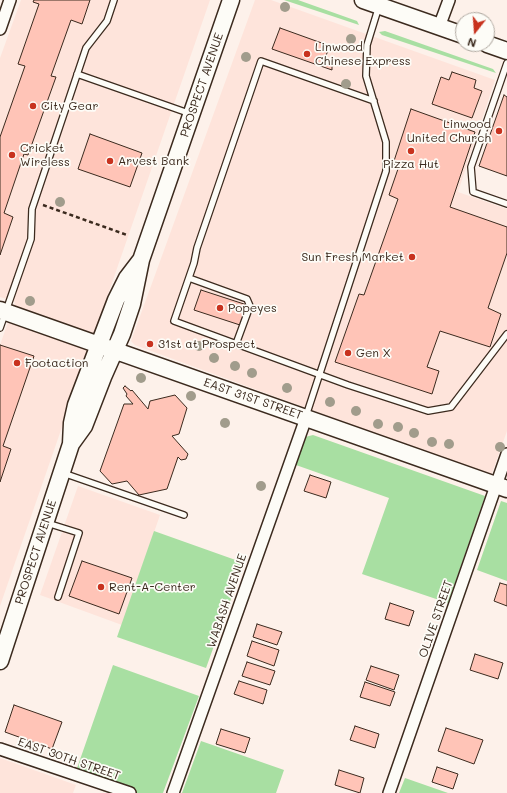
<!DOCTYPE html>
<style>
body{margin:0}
#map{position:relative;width:507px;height:793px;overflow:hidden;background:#fdf1ea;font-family:Mali,sans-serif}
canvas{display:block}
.north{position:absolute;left:455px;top:12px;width:40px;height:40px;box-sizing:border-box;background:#fdfcf7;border:1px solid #afa8a0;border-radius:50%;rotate:197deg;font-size:11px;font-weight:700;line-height:16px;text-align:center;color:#3b2a1e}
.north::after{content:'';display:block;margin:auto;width:14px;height:18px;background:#c8321e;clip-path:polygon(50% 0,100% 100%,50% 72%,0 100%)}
</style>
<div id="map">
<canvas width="507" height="793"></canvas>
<div class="north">N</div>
</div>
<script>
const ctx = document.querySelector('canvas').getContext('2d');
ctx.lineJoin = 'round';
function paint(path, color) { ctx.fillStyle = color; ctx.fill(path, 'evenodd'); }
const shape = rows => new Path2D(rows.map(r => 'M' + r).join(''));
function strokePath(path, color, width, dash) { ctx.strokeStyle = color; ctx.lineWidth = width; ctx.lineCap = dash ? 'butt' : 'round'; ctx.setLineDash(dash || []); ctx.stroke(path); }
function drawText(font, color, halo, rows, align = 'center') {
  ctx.font = font + ' Mali,sans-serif'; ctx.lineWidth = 3.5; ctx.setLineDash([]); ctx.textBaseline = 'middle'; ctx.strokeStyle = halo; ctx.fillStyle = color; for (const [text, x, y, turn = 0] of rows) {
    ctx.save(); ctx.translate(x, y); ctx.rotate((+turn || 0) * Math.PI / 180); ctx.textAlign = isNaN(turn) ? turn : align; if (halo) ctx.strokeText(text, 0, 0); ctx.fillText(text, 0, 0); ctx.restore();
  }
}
paint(shape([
 [21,0,210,0,0,606,0,345,15,302,0,297,0,58],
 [255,0,271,0,495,80,458,192,507,209,507,431,491,476,135,345,131,341],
 [78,486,160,515,122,625,40,595],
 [0,758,76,785,73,793,0,793]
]), '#fee4db');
paint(shape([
 [284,0,298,0,357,21,359,25],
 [385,31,493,69,496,73,382,35,379,32],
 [313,435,485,496,448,603,362,574,389,498,296,465,305,437],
 [501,501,507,503,507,581,477,570],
 [154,531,244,563,206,668,117,637],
 [113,665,199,696,163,793,130,793,75,774],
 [201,741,284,770,276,793,182,793],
 [405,778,448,793,399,793]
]), '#a8dfa2');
const building = shape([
 [34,0,90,0,82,24,71,20,51,76,56,77,28,155,24,154,4,213,13,217,0,255,0,137,25,66,18,64,39,4,33,2,34,0],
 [280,28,330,46,324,60,332,63,332,70,272,49,280,28],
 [452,72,476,80,474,88,482,91,472,118,432,104,441,77,449,80,452,72],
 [504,95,507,97,507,176,479,166,504,95],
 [411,109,475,132,450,207,507,227,507,253,488,308,501,314,490,347,440,331,427,367,439,371,432,394,335,362,359,294,364,295,398,199,389,195,399,166,393,164,411,109],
 [90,134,142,153,130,187,78,169,90,134],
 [201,290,247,305,240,325,194,310,201,290],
 [0,345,34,356,3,446,11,449,0,482,0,345],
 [125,386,131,391,132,390,148,409,150,401,175,395,187,408,179,434,172,436,188,454,186,459,181,460,178,457,167,489,139,495,127,481,112,484,100,471,124,404,133,404,126,396,127,394,123,388,125,386],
 [310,475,331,482,326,498,304,491,310,475],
 [82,561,132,578,119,614,69,596,82,561],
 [500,583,507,585,507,606,494,601,500,583],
 [390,603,414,611,409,626,385,619,390,603],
 [257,624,282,632,277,645,253,637,257,624],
 [252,641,279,650,274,666,247,656,252,641],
 [475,654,503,663,498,679,470,670,475,654],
 [247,662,275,671,270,685,242,676,247,662],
 [371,666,399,675,394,690,366,680,371,666],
 [239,681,267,690,263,704,234,694,239,681],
 [365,682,395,692,390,706,360,697,365,682],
 [14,705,62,722,52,749,5,732,14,705],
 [355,726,379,734,375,748,350,740,355,726],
 [446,728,483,740,474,764,438,751,446,728],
 [221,729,250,738,245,753,216,744,221,729],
 [437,767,458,774,453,789,432,782,437,767],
 [339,770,364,778,360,793,335,785,339,770]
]);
paint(building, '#ffc4b7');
strokePath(building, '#3b2a1e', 1);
const lane = shape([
 [507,63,471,167,473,192,507,204],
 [77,74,191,114],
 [374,101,261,61,197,248,194,263,174,321,348,385,428,411,451,407,507,334],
 [189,278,247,299,250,306,236,344],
 [0,328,31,239,32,209,86,48,107,21,114,0],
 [306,416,386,171,386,142,366,76,367,45,379,6],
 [63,473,184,515],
 [47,523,79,533,58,597]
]);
const street = shape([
 [439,27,449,0],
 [0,29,10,0],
 [0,749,130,793],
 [173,793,306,418],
 [389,793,507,454]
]);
const secondary = shape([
 [363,0,463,35],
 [487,44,507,51],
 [0,310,507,489],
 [71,444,84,426,103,377,122,334,132,304,141,260,231,0],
 [0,661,71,444,72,423,76,405,116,300,127,278,140,261]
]);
strokePath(lane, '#3b2a1e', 8);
strokePath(street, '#3b2a1e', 14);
strokePath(secondary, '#3b2a1e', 19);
strokePath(shape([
 [43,205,127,235]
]), '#3b2a1e', 2.5, [4, 3]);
strokePath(lane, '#fdfcf7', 5.5);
strokePath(street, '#fdfcf7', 11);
strokePath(secondary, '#fdfcf7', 16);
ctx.fillStyle = '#a19c8c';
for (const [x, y] of [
 [285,7],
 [351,39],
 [246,57],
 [346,84],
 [60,202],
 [30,301],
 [199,346],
 [214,358],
 [235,366],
 [252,373],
 [141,378],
 [287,388],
 [191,396],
 [330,402],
 [356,411],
 [225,423],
 [378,424],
 [398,427],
 [414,433],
 [432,442],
 [449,444],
 [500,447],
 [261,486]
]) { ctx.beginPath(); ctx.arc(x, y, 5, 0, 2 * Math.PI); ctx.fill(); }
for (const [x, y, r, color] of [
 [307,54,4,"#c8321e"],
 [33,106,4,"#c8321e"],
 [499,131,4,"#c8321e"],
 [411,151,4,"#c8321e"],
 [12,155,4,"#c8321e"],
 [110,161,4,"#c8321e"],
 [412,257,4,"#c8321e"],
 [220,308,4,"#c8321e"],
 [150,344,4,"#c8321e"],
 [348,353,4,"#c8321e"],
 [17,363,4,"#c8321e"],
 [101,587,4,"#c8321e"]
]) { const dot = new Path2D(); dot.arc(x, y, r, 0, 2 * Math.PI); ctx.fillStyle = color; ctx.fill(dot); strokePath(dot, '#fdfcf7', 1.5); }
drawText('12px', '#3b2a1e', '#fdfcf7', [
 ["Linwood",315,47],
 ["Chinese Express",315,61],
 ["City Gear",41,106],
 ["Linwood",491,124,"right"],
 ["United Church",491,138,"right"],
 ["Cricket",20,148],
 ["Wireless",20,162],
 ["Arvest Bank",118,161],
 ["Pizza Hut",411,164,"center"],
 ["Sun Fresh Market",404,257,"right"],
 ["Popeyes",228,308],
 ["31st at Prospect",158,344],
 ["Gen X",356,353],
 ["Footaction",25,363],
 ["Rent-A-Center",109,587]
], 'left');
drawText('12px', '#3b2a1e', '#fdfcf7', [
 ["PROSPECT AVENUE",202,85,-71],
 ["EAST 31ST STREET",253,399,19],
 ["PROSPECT AVENUE",36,552,-72],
 ["WABASH AVENUE",227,601,-71],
 ["OLIVE STREET",436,619,-71],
 ["EAST 30TH STREET",69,759,19]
]);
</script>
